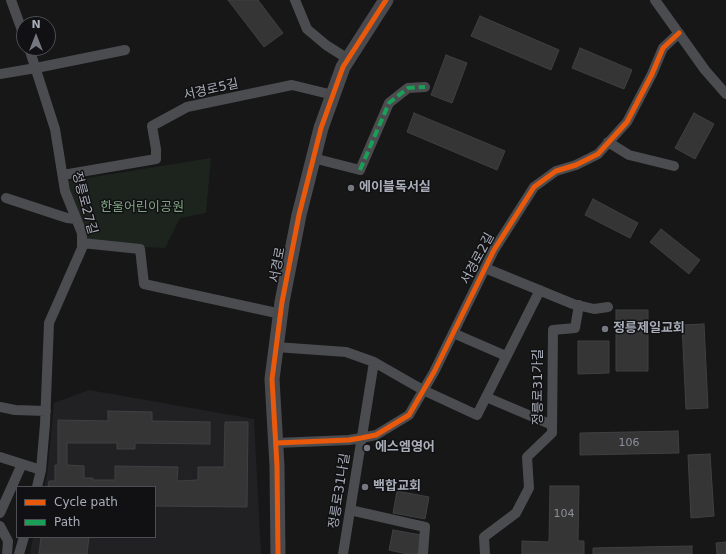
<!DOCTYPE html>
<meta charset="utf-8">
<style>
body{margin:0}
#map{position:relative;width:726px;height:554px;overflow:hidden;background:#171717;font-family:"DejaVu Sans",sans-serif}
canvas{display:block}
.legend{position:absolute;left:16px;top:486px;width:140px;height:52px;box-sizing:border-box;background:#111113;border:1px solid #4d4f55;margin:0;padding:5px 7px;list-style:none;font-size:12px;color:#a8adb8}
.legend li{display:flex;align-items:center;gap:8px;height:20px}
.legend b{width:20px;border:1px solid #4d4f55}
.north{position:absolute;left:16px;top:16px;width:40px;height:40px;box-sizing:border-box;background:#111113;border:1px solid #4d4f55;border-radius:50%;rotate:0deg;font-size:11px;font-weight:700;line-height:16px;text-align:center;color:#a8adb8}
.north::after{content:'';display:block;margin:auto;width:14px;height:18px;background:#757880;clip-path:polygon(50% 0,100% 100%,50% 72%,0 100%)}
</style>
<div id="map">
<canvas width="726" height="554"></canvas>
<ul class="legend">
<li><b style="height:5px;background:#e8590c"></b>Cycle path</li>
<li><b style="height:5px;background:#1a9f57"></b>Path</li>
</ul>
<div class="north">N</div>
</div>
<script>
const ctx = document.querySelector('canvas').getContext('2d');
ctx.lineJoin = 'round';
function paint(path, color) { ctx.fillStyle = color; ctx.fill(path, 'evenodd'); }
const shape = rows => new Path2D(rows.map(r => 'M' + r).join(''));
function strokePath(path, color, width, dash) { ctx.strokeStyle = color; ctx.lineWidth = width; ctx.lineCap = dash ? 'butt' : 'round'; ctx.setLineDash(dash || []); ctx.stroke(path); }
function drawText(font, color, halo, rows, align = 'center') {
  ctx.font = font + ' "DejaVu Sans","Noto Sans KR",sans-serif'; ctx.lineWidth = 3; ctx.setLineDash([]); ctx.textBaseline = 'middle'; ctx.strokeStyle = halo; ctx.fillStyle = color; for (const [text, x, y, turn = 0] of rows) {
    ctx.save(); ctx.translate(x, y); ctx.rotate((+turn || 0) * Math.PI / 180); ctx.textAlign = isNaN(turn) ? turn : align; if (halo) ctx.strokeText(text, 0, 0); ctx.fillText(text, 0, 0); ctx.restore();
  }
}
paint(shape([
 [89,390,254,419,261,554,30,554,33,537,155,537,155,487,44,487,47,475,54,403]
]), '#212123');
paint(shape([
 [211,158,206,213,180,218,165,248,145,247,86,239,85,230,70,190,69,181]
]), '#1d241e');
const building = shape([
 [228,0,258,0,283,33,264,47,228,0],
 [480,16,559,50,551,70,471,36,480,16],
 [580,48,632,70,624,89,572,68,580,48],
 [446,55,467,63,452,103,431,95,446,55],
 [414,113,505,151,497,170,407,132,414,113],
 [694,113,714,124,695,159,675,148,694,113],
 [593,199,638,223,630,238,585,215,593,199],
 [661,229,700,260,689,274,650,242,661,229],
 [616,310,648,310,648,371,616,371,616,310],
 [704,324,708,408,686,409,682,325,704,324],
 [578,341,609,341,609,373,578,374,578,341],
 [108,411,152,412,152,421,210,422,210,444,135,443,135,449,117,449,117,443,67,443,67,465,84,466,84,478,93,478,93,480,115,480,115,466,178,467,177,481,198,480,198,467,224,467,225,422,248,422,247,507,155,506,155,487,48,487,49,481,55,481,55,465,58,465,58,420,108,421,108,411],
 [678,431,679,453,580,455,580,433,678,431],
 [710,454,714,516,691,518,688,455,710,454],
 [550,486,579,486,578,541,584,541,584,554,522,554,522,541,549,542,550,486],
 [397,491,429,497,425,519,393,513,397,491],
 [393,530,421,535,418,554,407,554,389,550,393,530],
 [41,537,89,537,87,554,39,554,41,537],
 [726,542,726,554,717,554,716,543,726,542],
 [692,546,692,554,593,554,593,548,692,546]
]);
paint(building, '#353536');
strokePath(building, '#3f4043', 1);
strokePath(shape([
 [11,0,24,36],
 [295,0,307,29,326,45,348,59],
 [655,0,705,70,726,94],
 [29,48,55,129,65,191,82,233,82,248,49,323,45,424,41,470,37,487],
 [0,74,36,68,125,50],
 [608,142,629,155,674,166],
 [313,158,360,170,389,103,408,88,425,87],
 [63,175,156,159,156,149,152,126,187,107,292,85,333,95],
 [6,198,67,218,76,219],
 [82,243,140,249,144,284,281,314],
 [485,268,573,304,594,309,608,307],
 [453,333,506,356],
 [276,347,346,352,374,362,423,390,477,415,540,290],
 [486,397,552,425],
 [0,407,15,410,46,411],
 [276,443,349,440,361,438,376,435,409,415,434,372,494,250,534,187,556,171,576,165,598,154,627,122,652,74,663,48,679,33],
 [0,457,41,470],
 [350,510,425,527,423,554],
 [0,513,22,464],
 [0,526,8,541,7,554],
 [19,554,24,537],
 [343,554,374,362],
 [485,554,484,537,516,513,529,488,527,457,552,433,553,330,575,328,579,305]
]), '#4b4c50', 10);
strokePath(shape([
 [278,554,277,466,272,379,282,302,299,215,321,128,343,67,386,0]
]), '#4a4a4e', 15);
strokePath(shape([
 [360,170,389,103,408,88,425,87]
]), '#1a9f57', 4, [8, 4]);
strokePath(shape([
 [276,443,349,440,361,438,376,435,409,415,434,372,494,250,534,187,556,171,576,165,598,154,627,122,652,74,663,48,679,33],
 [278,554,277,466,272,379,282,302,299,215,321,128,343,67,386,0]
]), '#e8590c', 5);
for (const [x, y, r, color] of [
 [351,188,4,"#757880"],
 [605,329,4,"#757880"],
 [367,448,4,"#757880"],
 [365,487,4,"#757880"]
]) { const dot = new Path2D(); dot.arc(x, y, r, 0, 2 * Math.PI); ctx.fillStyle = color; ctx.fill(dot); strokePath(dot, '#111113', 1.5); }
drawText('11px', '#8b8f98', null, [
 ["106",629,443],
 ["104",564,514]
]);
drawText('13px', '#a8adb8', '#111113', [
 ["서경로5길",211,90,-13],
 ["정릉로27길",84,203,75],
 ["서경로2길",478,259,-62],
 ["서경로",278,265,-79],
 ["정릉로31가길",539,387,-90],
 ["정릉로31나길",340,491,-81]
]);
drawText('bold 13px', '#a8adb8', '#111113', [
 ["에이블독서실",359,188],
 ["정릉제일교회",613,329],
 ["에스엠영어",375,448],
 ["백합교회",373,487]
], 'left');
drawText('13px', '#7fa381', '#111113', [
 ["한울어린이공원",142,208]
]);
</script>
